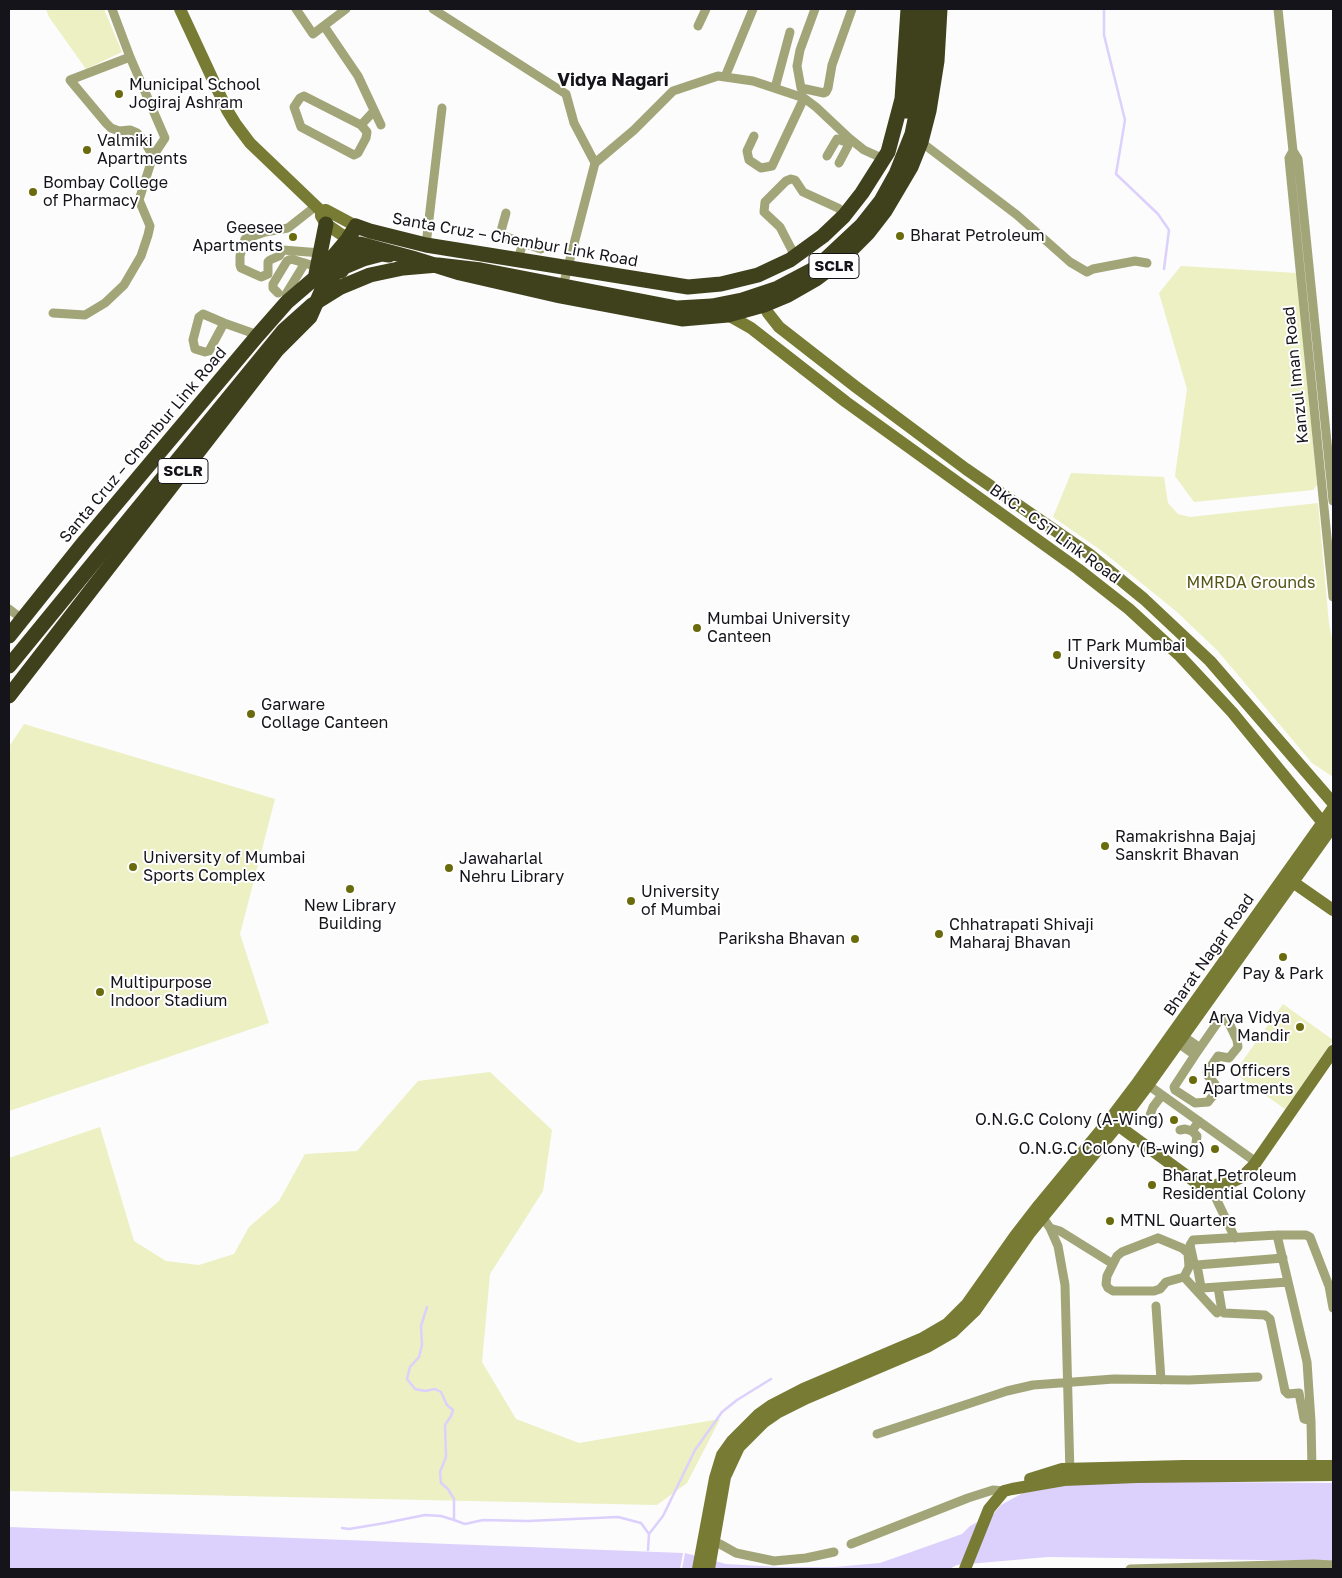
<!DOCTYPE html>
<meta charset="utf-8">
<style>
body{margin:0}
#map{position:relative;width:1342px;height:1578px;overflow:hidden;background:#fcfcfc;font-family:"Golos Text",sans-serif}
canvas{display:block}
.frame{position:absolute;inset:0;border:10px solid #16141b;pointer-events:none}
</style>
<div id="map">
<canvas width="1342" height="1578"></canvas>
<div class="frame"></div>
</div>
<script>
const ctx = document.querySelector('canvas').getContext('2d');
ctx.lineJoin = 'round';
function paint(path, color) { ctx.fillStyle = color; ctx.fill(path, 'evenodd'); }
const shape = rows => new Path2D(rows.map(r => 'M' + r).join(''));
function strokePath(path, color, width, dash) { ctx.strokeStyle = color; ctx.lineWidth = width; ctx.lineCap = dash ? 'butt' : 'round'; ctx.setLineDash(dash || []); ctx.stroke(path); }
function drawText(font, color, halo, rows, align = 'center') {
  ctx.font = font + ' "Golos Text",sans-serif'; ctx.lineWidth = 4; ctx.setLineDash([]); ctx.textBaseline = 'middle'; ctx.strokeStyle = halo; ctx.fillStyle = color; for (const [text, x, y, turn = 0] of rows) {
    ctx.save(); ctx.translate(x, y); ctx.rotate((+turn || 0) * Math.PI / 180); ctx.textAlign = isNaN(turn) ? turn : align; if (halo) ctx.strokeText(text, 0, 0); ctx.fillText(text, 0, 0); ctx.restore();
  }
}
paint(shape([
 [46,9,104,9,122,52,86,69,49,17],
 [1181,266,1297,273,1317,485,1313,490,1194,502,1175,476,1187,389,1159,293],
 [1071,473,1164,477,1168,503,1178,514,1190,517,1318,503,1329,624,1333,643,1333,777,1312,763,1217,650,1177,612,1102,551,1053,517],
 [24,724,275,799,240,934,269,1023,9,1111,9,747],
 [1283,1004,1333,1040,1285,1109,1234,1073],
 [490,1072,552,1130,543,1191,490,1274,482,1362,516,1419,579,1443,720,1419,687,1483,657,1505,9,1491,9,1158,100,1127,134,1241,166,1261,199,1265,234,1254,249,1227,279,1201,305,1154,357,1151,418,1081]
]), '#ecf0c2');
paint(shape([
 [1079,1481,1333,1483,1333,1561,1048,1557,957,1565,949,1569,682,1569,685,1553,726,1564,779,1567,835,1567,880,1563,962,1534,970,1526,994,1513,1001,1505,1030,1489],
 [9,1527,683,1553,680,1569,9,1569]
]), '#dcd0fc');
strokePath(shape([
 [1104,9,1104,35,1125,120,1116,174,1158,214,1169,230,1164,269],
 [427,1307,421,1326,422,1345,419,1357,410,1367,407,1379,415,1389,425,1391,435,1389,441,1392,447,1405,453,1410,451,1416,445,1425,446,1457,440,1472,441,1483,448,1489,454,1499,454,1520,465,1524,483,1520,528,1521,618,1517,641,1523,649,1534,648,1550],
 [342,1528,349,1529,385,1523,425,1515,441,1516,454,1520],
 [649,1534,663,1516,695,1450,722,1412,737,1400,771,1379]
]), '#dcd0fc', 2.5);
strokePath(shape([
 [296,9,313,34,346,9],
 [433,9,566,94,574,123,595,163,562,290],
 [815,9,800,50,797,66,801,88,824,93,826,92,828,88,832,65,852,9],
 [1278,9,1293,151,1298,159,1299,168,1333,501],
 [324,26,358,76,381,125],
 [698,26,706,9],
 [130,57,70,80,106,123,111,128,119,131,130,130,137,133,144,141,153,156],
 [725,77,753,9],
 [775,88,790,32],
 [361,125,304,96,300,98,294,107,301,127,354,155,358,153,366,138,367,132,361,125,374,111],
 [754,136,747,151,749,160,761,168,772,166,804,98],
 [921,142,1017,215,1070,262,1087,272,1093,269,1135,261,1147,263],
 [1293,151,1289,158,1290,169,1333,597],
 [827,156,837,139,846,142],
 [595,163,634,130,673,91,718,76,753,81,804,98,816,107,849,138,864,150,884,159],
 [839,163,848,146,846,142,849,138],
 [316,206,288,228,265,232,245,239,240,256,240,265,241,268,261,277,268,274,268,262,270,260,279,256,283,250,321,253],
 [506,213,501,231,504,236,523,243,518,259],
 [523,243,541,249],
 [426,245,442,108],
 [795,256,780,227,764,212,765,202,786,181,791,179,795,180,803,192,838,208,845,214],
 [278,293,273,288,273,284,287,261,291,259,318,267],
 [286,294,305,263],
 [53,313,85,315,105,303,124,285,141,256,148,235,150,226,139,200,153,156,165,138,130,57,112,9],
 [224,323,209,351,205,352,195,349,193,340,199,317,203,314,224,323,258,335],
 [9,609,22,619],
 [1183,1036,1200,1048],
 [1178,1043,1195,1055,1174,1087,1175,1090,1195,1103,1208,1102,1215,1093,1215,1084,1208,1076,1207,1072,1218,1056,1229,1058,1238,1047,1237,1040,1229,1023,1224,1019,1220,1019,1195,1055],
 [1148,1085,1256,1162],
 [1149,1118,1153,1107,1162,1095],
 [1180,1130,1185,1129,1192,1131],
 [1196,1143,1197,1136,1192,1131,1199,1121],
 [1210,1186,1235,1238],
 [1040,1213,1050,1228,1058,1246,1065,1285,1070,1474],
 [1050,1228,1060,1231,1113,1264],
 [1277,1235,1307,1362,1311,1421,1312,1470],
 [1158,1238,1182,1248,1188,1253,1189,1267,1184,1277,1166,1282,1160,1289,1154,1291,1113,1291,1108,1288,1106,1284,1107,1276,1117,1256,1122,1252,1158,1238],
 [1283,1258,1197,1265,1194,1263,1190,1245,1193,1240,1277,1235,1306,1235,1310,1237,1329,1286,1333,1308],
 [1197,1265,1201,1287,1203,1288,1288,1282],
 [1184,1277,1217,1313],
 [1218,1287,1222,1311,1224,1313,1265,1315,1270,1319,1285,1391,1288,1394,1299,1393,1304,1419,1311,1421],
 [1156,1306,1161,1380],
 [877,1434,1007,1391,1033,1385,1114,1379,1189,1380,1258,1377],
 [713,1543,720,1544,736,1553,774,1561,806,1558,834,1552],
 [851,1544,968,1498,993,1490,1004,1491],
 [1130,1569,1314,1564,1333,1565]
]), '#a2a578', 9);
strokePath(shape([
 [180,9,227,110,235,123,250,143,321,211,321,216,326,224,348,239],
 [321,211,326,210,356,226],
 [764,305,768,313,779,327,856,387,966,469,1089,554,1144,599,1210,661,1333,803],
 [728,315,751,328,846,402,1078,569,1129,609,1179,655,1232,712,1323,823],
 [1287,878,1333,910],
 [1112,1121,1198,1184,1210,1186,1234,1181,1242,1177,1254,1165,1333,1051],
 [1030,1479,1062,1469,1184,1466,1333,1466],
 [698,1569,715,1478,722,1455,732,1441,758,1415,772,1405,803,1389,923,1338,947,1324,967,1304,1015,1236,1039,1205,1110,1119,1138,1082,1333,808],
 [709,1569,725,1477,739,1447,764,1422,777,1413,807,1398,927,1347,953,1332,975,1311,1029,1234,1118,1125,1146,1088,1333,826],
 [965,1569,989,1509,1004,1491,1012,1489,1064,1480,1136,1477,1333,1475]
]), '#787b34', 12);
strokePath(shape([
 [341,271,344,267,363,259,382,254,389,255],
 [316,274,326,224],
 [9,636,85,541,258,335,287,302,315,278,348,239,356,226,370,231,426,245,688,287,721,284,758,275,790,260,823,236,844,216,862,193,888,152,902,99,908,9],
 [9,696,277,350,310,317,321,292,355,247,360,244,412,258,460,273,560,296,682,319,728,315,764,305,788,295,816,279,840,261,868,233,885,211,911,167,921,142,929,111,937,61,940,9]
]), '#3f411d', 15);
strokePath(shape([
 [906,111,916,32,918,9],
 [9,666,284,330,312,305,341,287,370,275,403,268,438,265,481,270,677,308,712,306,742,300,778,288,816,268,862,225,881,201,896,174,912,134,918,105,928,32,930,9]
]), '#3f411d', 15);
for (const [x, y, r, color] of [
 [119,94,5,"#696b0c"],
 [87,150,5,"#696b0c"],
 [33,192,5,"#696b0c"],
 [900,236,5,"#696b0c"],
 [293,237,5,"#696b0c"],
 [697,628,5,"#696b0c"],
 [1057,655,5,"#696b0c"],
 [251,714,5,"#696b0c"],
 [1105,846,5,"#696b0c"],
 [133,867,5,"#696b0c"],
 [449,868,5,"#696b0c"],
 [350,889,5,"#696b0c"],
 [631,901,5,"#696b0c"],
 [939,934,5,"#696b0c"],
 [855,939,5,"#696b0c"],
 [1283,957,5,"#696b0c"],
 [100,992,5,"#696b0c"],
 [1300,1027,5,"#696b0c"],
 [1193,1080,5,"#696b0c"],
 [1174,1120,5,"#696b0c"],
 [1215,1149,5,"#696b0c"],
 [1152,1185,5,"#696b0c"],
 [1110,1221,5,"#696b0c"]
]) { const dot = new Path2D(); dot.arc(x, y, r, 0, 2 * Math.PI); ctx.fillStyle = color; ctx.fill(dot); strokePath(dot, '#fff', 2); }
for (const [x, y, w] of [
 [834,266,50],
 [183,471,50]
]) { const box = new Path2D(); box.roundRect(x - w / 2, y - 12.5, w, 25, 4); ctx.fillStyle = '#fff'; ctx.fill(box); strokePath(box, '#16141b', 1); }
drawText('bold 15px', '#16141b', null, [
 ["SCLR",834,266],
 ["SCLR",183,471]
]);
drawText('16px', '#16141b', '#fff', [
 ["Municipal School",129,85],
 ["Jogiraj Ashram",129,103],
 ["Valmiki",97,141],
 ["Apartments",97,159],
 ["Bombay College",43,183],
 ["of Pharmacy",43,201],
 ["Geesee",283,228,"right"],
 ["Apartments",283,246,"right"],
 ["Bharat Petroleum",910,236],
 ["Mumbai University",707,619],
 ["Canteen",707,637],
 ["IT Park Mumbai",1067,646],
 ["University",1067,664],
 ["Garware",261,705],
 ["Collage Canteen",261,723],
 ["Ramakrishna Bajaj",1115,837],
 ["Sanskrit Bhavan",1115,855],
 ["University of Mumbai",143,858],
 ["Sports Complex",143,876],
 ["Jawaharlal",459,859],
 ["Nehru Library",459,877],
 ["University",641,892],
 ["of Mumbai",641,910],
 ["New Library",350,906,"center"],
 ["Building",350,924,"center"],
 ["Chhatrapati Shivaji",949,925],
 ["Maharaj Bhavan",949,943],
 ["Pariksha Bhavan",845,939,"right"],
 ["Pay & Park",1283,974,"center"],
 ["Multipurpose",110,983],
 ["Indoor Stadium",110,1001],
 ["Arya Vidya",1290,1018,"right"],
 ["Mandir",1290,1036,"right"],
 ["HP Officers",1203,1071],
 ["Apartments",1203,1089],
 ["O.N.G.C Colony (A-Wing)",1164,1120,"right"],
 ["O.N.G.C Colony (B-wing)",1205,1149,"right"],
 ["Bharat Petroleum",1162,1176],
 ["Residential Colony",1162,1194],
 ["MTNL Quarters",1120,1221]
], 'left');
drawText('16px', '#16141b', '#fff', [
 ["Santa Cruz – Chembur Link Road",515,240,10],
 ["Kanzul Iman Road",1296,375,-96],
 ["Santa Cruz – Chembur Link Road",143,445,-50],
 ["BKC - CST Link Road",1055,534,36],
 ["Bharat Nagar Road",1209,955,-55]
]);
drawText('16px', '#545714', '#fff', [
 ["MMRDA Grounds",1251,583]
]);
drawText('bold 18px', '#16141b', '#fff', [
 ["Vidya Nagari",613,80]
]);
</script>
